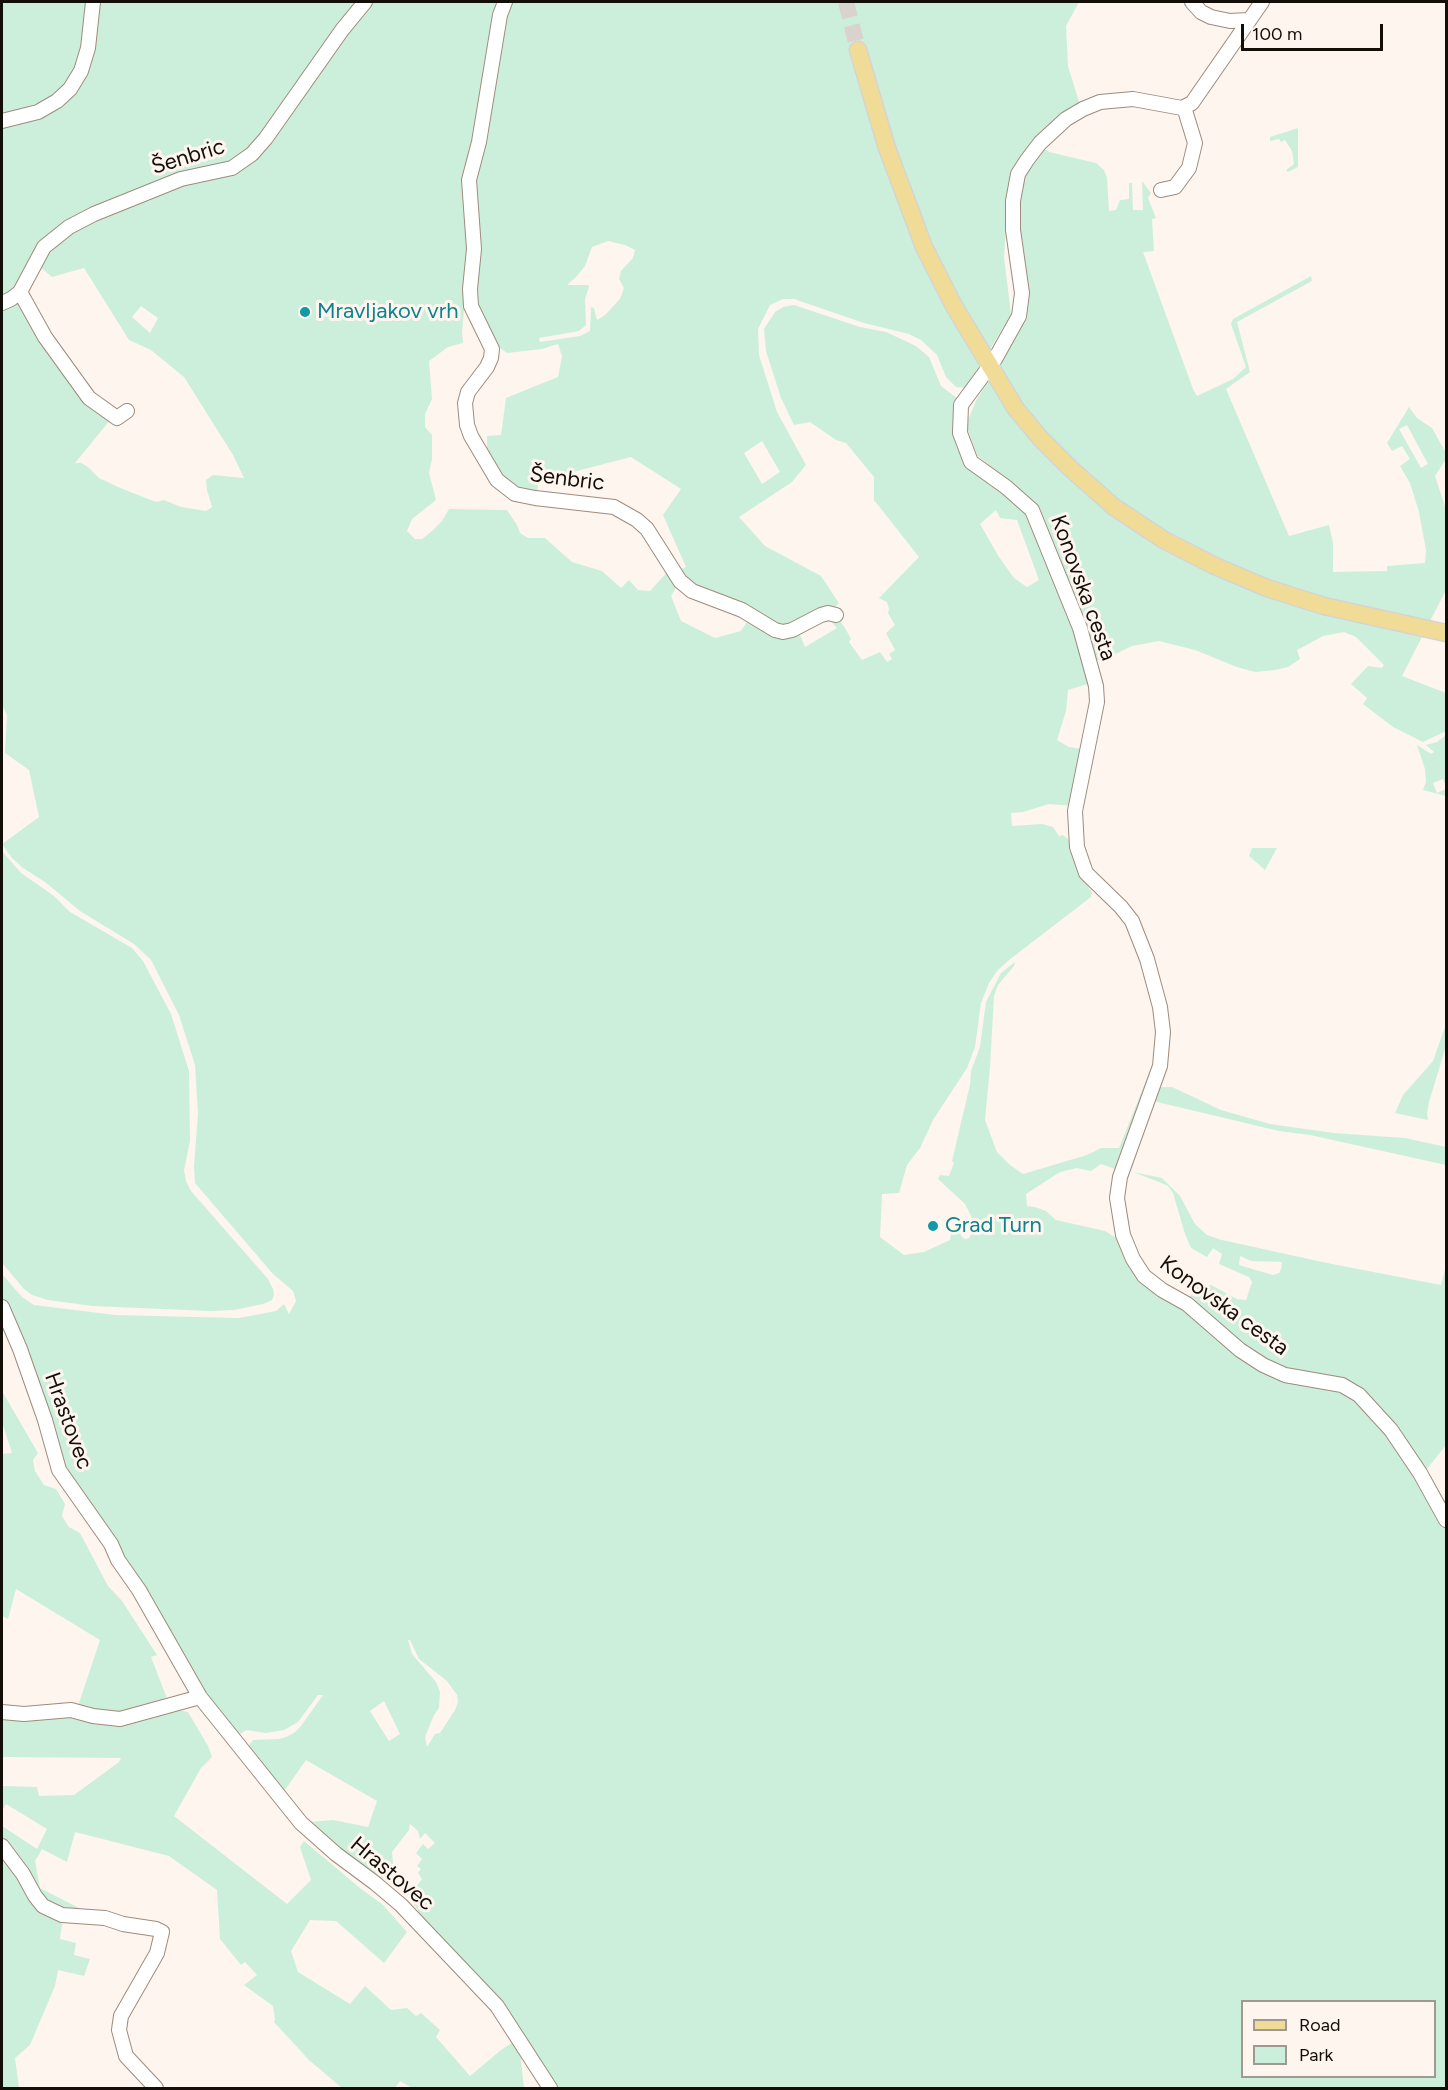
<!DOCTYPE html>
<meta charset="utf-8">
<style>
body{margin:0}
#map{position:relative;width:1448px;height:2090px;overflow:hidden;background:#fdf5ee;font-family:Figtree,sans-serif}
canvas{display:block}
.frame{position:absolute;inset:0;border:3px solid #140e08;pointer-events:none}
.legend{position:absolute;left:1241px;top:2000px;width:195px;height:78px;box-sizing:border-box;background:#fdf5ee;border:2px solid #a09992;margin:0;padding:8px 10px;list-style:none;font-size:18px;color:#140e08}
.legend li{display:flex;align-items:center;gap:12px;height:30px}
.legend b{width:30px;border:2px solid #a09992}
.scale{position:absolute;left:1241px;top:24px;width:142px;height:27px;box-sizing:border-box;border:3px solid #140e08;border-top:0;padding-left:8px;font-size:18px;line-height:21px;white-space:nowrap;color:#140e08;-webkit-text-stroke:4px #fdf5ee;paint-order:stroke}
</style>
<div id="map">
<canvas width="1448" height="2090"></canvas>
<div class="frame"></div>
<ul class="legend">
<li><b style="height:8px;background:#f1dc97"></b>Road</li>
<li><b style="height:16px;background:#ccefdb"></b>Park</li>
</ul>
<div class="scale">100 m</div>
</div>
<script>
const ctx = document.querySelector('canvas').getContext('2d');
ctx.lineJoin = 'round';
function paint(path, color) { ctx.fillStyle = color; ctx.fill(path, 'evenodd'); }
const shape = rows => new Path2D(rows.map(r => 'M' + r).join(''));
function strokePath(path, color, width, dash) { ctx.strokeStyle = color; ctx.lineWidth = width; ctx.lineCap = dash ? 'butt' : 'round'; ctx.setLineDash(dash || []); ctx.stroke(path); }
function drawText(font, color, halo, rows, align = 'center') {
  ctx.font = font + ' Figtree,sans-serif'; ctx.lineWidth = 6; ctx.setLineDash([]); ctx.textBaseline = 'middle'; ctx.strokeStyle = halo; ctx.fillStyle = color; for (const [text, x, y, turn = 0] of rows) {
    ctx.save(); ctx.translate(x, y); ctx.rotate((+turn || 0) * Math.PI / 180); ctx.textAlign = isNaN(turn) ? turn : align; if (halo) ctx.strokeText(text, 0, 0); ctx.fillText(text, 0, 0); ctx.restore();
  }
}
paint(shape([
 [2,2,89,2,85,45,71,78,55,97,2,116],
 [96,2,357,2,337,25,253,148,243,157,67,224,15,291,2,298,2,122,70,91],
 [365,2,498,2,494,11,479,101,470,250,462,331,463,343,448,347,429,361,432,399,425,414,425,427,432,435,432,459,429,473,436,500,412,519,407,531,415,539,422,539,432,531,442,521,449,509,507,510,517,525,520,533,528,538,545,538,572,562,602,571,621,588,629,580,638,590,650,591,669,570,679,583,671,596,681,621,715,638,741,631,750,617,774,633,832,616,840,621,845,628,851,639,849,642,862,660,880,652,887,662,892,659,889,654,895,650,886,633,895,625,888,613,889,609,887,602,879,598,919,557,874,500,874,477,846,443,836,440,810,422,794,425,781,398,766,351,764,329,775,312,783,307,794,305,860,327,886,332,916,346,929,357,941,386,958,399,966,463,1037,508,1091,683,1068,690,1066,711,1057,740,1069,747,1082,749,1074,806,1049,804,1023,812,1011,813,1012,826,1042,824,1053,827,1059,836,1063,835,1070,841,1072,856,1082,878,1092,892,1091,897,1009,960,997,971,989,983,981,1003,975,1047,967,1068,933,1120,920,1148,907,1165,899,1193,882,1194,880,1237,904,1255,924,1252,950,1240,952,1227,959,1231,962,1237,965,1239,969,1238,973,1231,974,1222,965,1204,938,1179,940,1175,949,1176,954,1163,952,1161,970,1085,971,1071,980,1047,986,1002,1001,973,1015,962,1014,966,998,985,994,996,990,1067,985,1120,997,1152,1010,1165,1023,1174,1087,1155,1101,1148,1119,1148,1148,1076,1153,1078,1121,1163,1115,1169,1101,1164,1091,1171,1077,1168,1060,1172,1026,1194,1027,1206,1035,1207,1046,1211,1056,1220,1105,1231,1118,1239,1141,1277,1155,1294,1181,1309,1194,1313,1239,1355,1324,1383,1355,1397,1380,1422,1446,1525,1446,2088,553,2088,419,1917,418,1910,411,1901,410,1894,422,1879,418,1873,421,1869,417,1866,422,1859,416,1853,423,1844,428,1849,435,1843,425,1833,420,1839,418,1831,410,1824,409,1830,392,1852,393,1863,380,1882,361,1870,309,1822,333,1820,368,1827,377,1801,306,1760,282,1794,246,1749,253,1740,279,1739,286,1737,294,1733,301,1726,323,1695,318,1695,298,1722,284,1730,266,1733,246,1730,236,1737,223,1721,72,1489,20,1338,2,1299,2,1274,22,1297,34,1305,115,1315,239,1318,276,1311,284,1304,289,1314,296,1301,293,1291,273,1274,195,1183,194,1166,198,1113,195,1065,179,1015,151,960,134,944,80,911,45,882,23,868,12,858,2,844,39,817,29,770,5,753,7,715,2,705,2,307,19,302,111,419,75,463,81,463,88,467,99,478,118,487,156,502,164,500,181,507,206,511,212,507,207,490,206,480,213,475,244,478,233,455,184,377,151,350,129,340,84,268,52,277,38,265,52,239,173,185,240,169],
 [141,306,158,318,150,333,132,317],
 [996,510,1000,518,1017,520,1039,580,1027,587,1014,578,999,557,980,524],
 [828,618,837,628,805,647,800,635],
 [408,1640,410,1640,419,1659,447,1681,457,1695,458,1702,455,1710,440,1733,435,1734,427,1747,425,1737,434,1715,439,1708,440,1692,436,1682,412,1654],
 [384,1701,400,1734,389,1741,370,1711],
 [1242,2002,1434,2002,1434,2076,1242,2076],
 [508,2,1079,2,1066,26,1068,66,1080,105,1071,111,1008,196,1004,258,1011,314,967,388,956,387,946,377,937,355,921,340,909,334,864,323,794,299,783,299,770,305,758,329,759,355,777,412,806,465,792,482,739,517,765,546,821,576,839,603,832,609,786,629,708,596,677,571,686,567,663,515,681,489,631,457,538,481,537,496,508,487,487,457,487,436,501,435,506,398,558,377,562,356,558,344,542,349,507,353,499,347,476,311,471,191],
 [608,241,625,245,635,250,633,258,621,271,619,279,624,288,620,299,605,315,597,320,594,308,591,307,590,331,580,336,540,342,539,338,579,331,586,325,585,299,589,287,588,285,567,285,577,276,585,266,592,247],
 [762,441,780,472,762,484,744,453],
 [1298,128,1298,167,1288,172,1286,170,1294,164,1292,151,1285,140,1281,142,1279,139,1270,141,1270,137],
 [1042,147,1049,152,1096,163,1104,170,1107,178,1109,211,1116,210,1120,200,1129,199,1129,183,1132,183,1133,210,1143,210,1142,181,1151,193,1148,198,1156,218,1152,219,1154,251,1143,252,1193,389,1197,396,1233,379,1246,367,1231,324,1233,319,1311,276,1312,281,1237,322,1250,372,1226,389,1289,536,1329,525,1333,543,1333,572,1387,571,1387,566,1425,563,1426,550,1419,512,1410,483,1400,466,1410,459,1402,446,1392,451,1387,443,1409,407,1417,418,1432,428,1446,453,1446,459,1435,476,1446,509,1446,590,1402,676,1446,693,1446,734,1444,732,1423,742,1393,727,1363,704,1367,698,1351,684,1368,666,1382,668,1384,665,1356,637,1344,632,1323,636,1301,648,1297,650,1300,659,1288,667,1275,670,1255,672,1237,667,1195,650,1159,641,1132,646,1105,659,1097,660,1094,656,1040,509,1022,492,977,455,966,425,976,401,1027,317,1015,281,1019,178],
 [1407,425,1428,464,1421,468,1399,429],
 [1446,735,1446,787,1443,779,1433,783,1437,793,1446,789,1446,796,1423,790,1426,782,1425,769,1417,745,1431,754,1434,752,1426,745,1437,742],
 [1252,848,1277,848,1265,870,1249,856],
 [2,851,21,873,54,896,70,912,132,948,143,961,171,1014,189,1071,190,1141,184,1170,186,1181,191,1191,268,1279,273,1289,274,1295,272,1300,263,1304,234,1310,210,1311,92,1306,48,1300,32,1295,24,1289,2,1263],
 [1446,1024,1446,1046,1429,1102,1427,1114,1428,1120,1395,1113,1403,1095,1433,1061],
 [1161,1087,1172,1087,1221,1110,1270,1124,1334,1133,1405,1138,1446,1147,1446,1165,1310,1135,1279,1131,1153,1101],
 [1133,1172,1162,1178,1180,1196,1195,1224,1207,1235,1222,1240,1327,1263,1441,1285,1446,1266,1446,1445,1427,1469,1446,1503,1446,1510,1393,1427,1381,1408,1365,1392,1285,1371,1256,1356,1189,1298,1197,1285,1204,1287,1211,1285,1237,1299,1246,1300,1252,1282,1249,1277,1219,1264,1222,1254,1213,1248,1207,1257,1191,1248,1185,1234,1173,1193,1168,1186,1159,1182],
 [1240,1256,1251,1261,1282,1262,1281,1269,1279,1273,1273,1275,1239,1265],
 [2,1391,38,1453,33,1460,35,1471,44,1485,56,1489,65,1504,62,1516,69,1527,80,1533,108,1586,122,1601,157,1655,151,1657,168,1701,118,1716,77,1709,100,1640,16,1589,8,1619,2,1616,2,1454,12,1453,2,1422],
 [170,1708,188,1712,208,1746,212,1757,201,1768,174,1816,287,1904,311,1880,300,1847,304,1841,360,1888,383,1905,407,1932,384,1963,336,1921,310,1920,291,1951,298,1972,350,2004,365,1986,391,2010,407,2008,416,2016,421,2013,440,2030,436,2037,470,2076,501,2050,516,2040,519,2042,524,2088,412,2088,400,2081,395,2088,342,2088,309,2060,274,2022,275,2020,273,2006,244,1985,257,1975,245,1962,241,1965,220,1939,217,1890,169,1856,75,1832,67,1862,42,1849,35,1861,40,1888,81,1909,83,1915,50,1907,2,1842,2,1826,37,1849,47,1829,6,1804,2,1811,2,1786,37,1787,39,1796,74,1795,119,1762,121,1758,2,1757,2,1716,43,1714,92,1719],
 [2,1850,22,1878,63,1917,60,1939,76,1943,74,1955,90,1959,84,1976,58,1970,55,1986,30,2045,15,2058,19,2088,2,2088]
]), '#ccefdb');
strokePath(shape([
 [846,2,858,50]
]), '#dad2cc', 16, [16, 8]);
const minor = shape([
 [505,2,500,15,479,142,469,180,474,249,470,289,471,306,492,349,491,358,487,367,468,392,465,403,467,425,471,436,497,480,515,494,535,498,614,507,637,520,647,529,680,581,692,591,742,610,775,630,783,632,792,630,821,615,828,613,836,615],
 [1192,2,1201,12,1211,17,1230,21,1248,20],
 [1262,2,1192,103,1182,108,1133,99,1100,102,1083,109,1066,119,1040,143,1027,160,1018,174,1013,201,1013,230,1022,293,1019,316,995,359,961,405,960,433,971,462,1006,487,1032,510,1080,628,1096,686,1097,702,1075,811,1077,847,1086,873,1121,907,1132,921,1147,959,1160,1007,1163,1032,1160,1066,1120,1177,1117,1198,1123,1235,1133,1259,1144,1276,1162,1290,1187,1304,1240,1350,1263,1365,1285,1375,1342,1385,1359,1395,1391,1430,1420,1473,1446,1520],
 [2,121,38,112,57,101,70,89,81,71,88,48,93,2],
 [1161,190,1175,187,1189,168,1195,143,1184,107],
 [20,292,45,337,89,398,117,418,127,411],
 [2,303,11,299,20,292,44,247,69,227,94,214,181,179,232,168,252,154,266,138,342,30,365,2],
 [2,1307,20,1349,45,1420,59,1470,111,1544,118,1560,139,1590,200,1697,301,1823,336,1854,375,1883,401,1905,497,2006,550,2088],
 [2,1712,24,1714,71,1710,93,1716,120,1719,200,1697],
 [2,1846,23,1874,35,1896,43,1906,62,1915,105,1918,123,1924,156,1929,162,1932,157,1953,121,2016,119,2030,126,2056,156,2088]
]);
const major = shape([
 [858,50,887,148,924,247,954,306,1016,409,1041,439,1070,468,1114,507,1164,540,1215,566,1267,588,1324,606,1446,633]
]);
strokePath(minor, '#9e8b7c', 16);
strokePath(major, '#d5d4d3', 19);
strokePath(minor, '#fff', 14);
strokePath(major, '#f1dc97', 16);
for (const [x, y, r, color] of [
 [305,312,6,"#0f9aa8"],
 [933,1226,6,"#0f9aa8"]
]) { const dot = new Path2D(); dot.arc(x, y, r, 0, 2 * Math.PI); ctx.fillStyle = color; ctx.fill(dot); strokePath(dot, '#fdf5ee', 2); }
drawText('22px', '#140e08', '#fdf5ee', [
 ["Šenbric",188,157,-17],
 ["Šenbric",567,479,7],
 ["Konovska cesta",1083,588,70],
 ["Konovska cesta",1224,1306,36],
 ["Hrastovec",68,1421,70],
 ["Hrastovec",392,1874,40]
]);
drawText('22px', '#0d838f', '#fdf5ee', [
 ["Mravljakov vrh",317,312],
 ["Grad Turn",945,1226]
], 'left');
</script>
